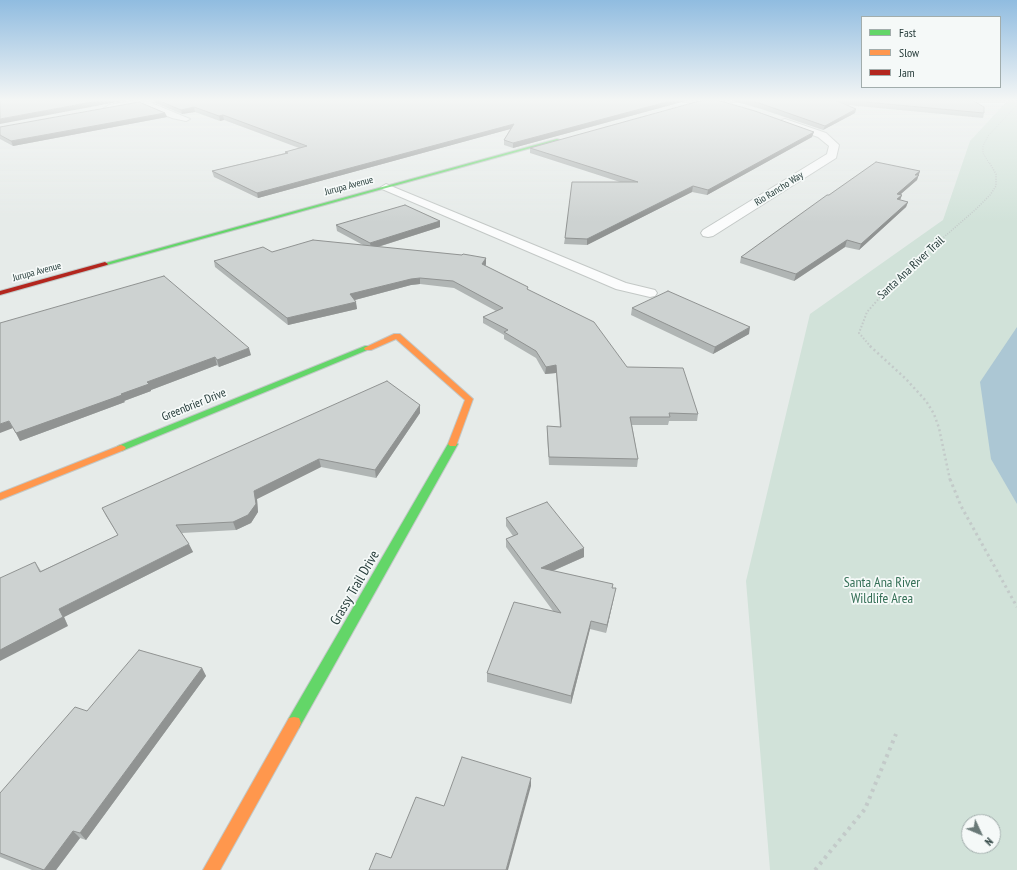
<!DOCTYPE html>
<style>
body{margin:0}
#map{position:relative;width:1017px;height:870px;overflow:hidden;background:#e6ebe9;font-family:"PT Sans Narrow",sans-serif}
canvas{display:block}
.legend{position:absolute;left:861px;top:16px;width:140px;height:72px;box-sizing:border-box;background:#f5f9f8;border:1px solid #a2adac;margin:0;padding:5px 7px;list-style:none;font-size:12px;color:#263c3a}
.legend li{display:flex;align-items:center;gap:8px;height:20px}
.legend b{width:20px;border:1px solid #a2adac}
.north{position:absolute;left:961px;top:814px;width:40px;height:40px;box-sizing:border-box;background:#f5f9f8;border:1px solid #a2adac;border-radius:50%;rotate:134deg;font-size:11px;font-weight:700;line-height:16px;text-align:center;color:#263c3a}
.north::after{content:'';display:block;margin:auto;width:14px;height:18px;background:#697977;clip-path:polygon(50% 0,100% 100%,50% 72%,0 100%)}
</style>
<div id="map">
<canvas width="1017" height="870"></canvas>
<ul class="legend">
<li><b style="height:5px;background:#63d668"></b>Fast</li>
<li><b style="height:5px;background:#ff974d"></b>Slow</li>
<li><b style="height:5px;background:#b3261e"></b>Jam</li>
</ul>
<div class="north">N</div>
</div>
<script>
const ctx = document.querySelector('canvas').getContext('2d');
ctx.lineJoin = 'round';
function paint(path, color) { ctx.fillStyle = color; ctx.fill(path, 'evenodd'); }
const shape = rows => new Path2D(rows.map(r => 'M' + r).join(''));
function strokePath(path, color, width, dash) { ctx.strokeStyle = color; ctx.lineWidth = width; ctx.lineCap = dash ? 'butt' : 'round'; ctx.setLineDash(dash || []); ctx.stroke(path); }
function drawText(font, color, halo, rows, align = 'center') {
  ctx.font = font + ' "PT Sans Narrow",sans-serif'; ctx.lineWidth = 3.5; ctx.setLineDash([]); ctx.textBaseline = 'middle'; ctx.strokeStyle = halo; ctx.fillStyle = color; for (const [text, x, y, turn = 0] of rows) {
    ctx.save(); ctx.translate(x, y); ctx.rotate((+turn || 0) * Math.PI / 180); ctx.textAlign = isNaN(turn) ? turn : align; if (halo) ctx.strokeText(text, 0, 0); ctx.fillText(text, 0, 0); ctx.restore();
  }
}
paint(shape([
 [1008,100,1017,100,1017,870,770,870,746,581,810,314,943,220,970,141],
 [969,822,993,822,993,846,969,846]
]), '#d1e2d9');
paint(shape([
 [1017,327,1017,504,991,459,980,382]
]), '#acc7d4');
const lane = shape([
 [138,100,144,100,190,119,186,121,172,118,138,104,138,100],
 [386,184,626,283,655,290,657,293,655,296,650,297,616,289,382,189,381,187,386,184]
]);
const street = shape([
 [137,100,156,100,152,103,109,111,104,108,109,105,137,100],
 [785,119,826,133,839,145,836,158,713,236,708,237,703,236,701,233,703,230,827,154,829,146,818,137,782,124,780,122,782,120,785,119]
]);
const fast = shape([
 [557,139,560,140,107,265,102,264,557,139],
 [365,346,371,346,372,348,124,450,121,451,116,448,118,446,365,346],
 [453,441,458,444,299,728,294,729,289,728,287,723,289,718,448,444,453,441]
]);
const slow = shape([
 [394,334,400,334,473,399,456,446,450,446,448,444,465,400,396,339,371,350,365,350,364,348,394,334],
 [121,445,124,446,126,448,124,450,0,500,0,493,121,445],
 [294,717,299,718,301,723,299,728,220,870,203,870,289,718,294,717]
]);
const jam = shape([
 [105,262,108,264,107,265,0,295,0,291,105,262]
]);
strokePath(lane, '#c3c8c6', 2);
strokePath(street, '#c3c8c6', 2);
strokePath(fast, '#c2c8c7', 2);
strokePath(slow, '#c2c8c7', 2);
strokePath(jam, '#c2c8c7', 2);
strokePath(shape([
 [989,163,983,153,983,146,988,136,1017,105]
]), '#c3cac9', 1, [1, 1.5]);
strokePath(shape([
 [936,244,975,210,990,195,996,186,996,174,989,162]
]), '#c3cac9', 1.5, [1, 1.5]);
strokePath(shape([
 [871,347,859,333,867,312,898,277,937,243]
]), '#c3cac9', 2, [1.5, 2]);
strokePath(shape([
 [870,346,906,379,926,401,934,414,939,428,950,480]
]), '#c3cac9', 2.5, [2, 3]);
strokePath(shape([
 [950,479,961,506,1017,607]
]), '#c3cac9', 3, [2.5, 3.5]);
strokePath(shape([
 [815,870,865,809,896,734]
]), '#c3cac9', 4, [3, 4.5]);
paint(lane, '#fbfcfc');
paint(street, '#fbfcfc');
paint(fast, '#63d668');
paint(slow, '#ff974d');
paint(jam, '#b3261e');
paint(shape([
 [154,100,689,100,513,148,504,145,504,140,510,129,258,198,214,177,212,171,285,153,285,152,299,148,224,120,220,121,195,112,182,114,155,103],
 [730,100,972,100,984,113,983,118,847,105,856,109,855,113,823,130,761,109],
 [165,113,167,117,13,146,0,139,0,127],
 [812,137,707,195,692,192,587,245,564,244,565,238,620,182,530,153,530,148],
 [920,171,917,180,901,194,902,195,900,200,908,202,906,207,859,250,845,247,794,281,740,263,741,257,829,195],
 [440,221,440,227,378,247,486,258,486,266,528,290,627,367,698,414,697,421,669,421,668,425,632,425,638,459,637,467,549,465,547,434,547,426,560,427,556,373,545,374,536,358,504,339,504,335,483,323,483,317,496,311,454,288,420,284,411,285,355,300,357,309,288,325,215,267,214,261,272,252,363,245,337,231,336,225],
 [632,308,749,334,713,354,631,315],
 [0,323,251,355,219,367,217,365,151,390,151,391,124,401,125,402,20,441,13,428],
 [420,405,420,413,376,478,321,467,257,499,258,512,251,523,236,530,182,533,193,552,64,617,68,626,35,562,41,571,118,535,106,516,102,508],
 [506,518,584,557,553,571,613,584,612,588,614,597,606,633,590,629,571,704,487,682,487,673,553,611,506,547,506,539,513,536,506,526],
 [202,668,206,676,86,840,80,838,56,870,32,870,0,857,0,793,87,711]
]), '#b0b5b4');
paint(shape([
 [103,100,128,100,0,124,0,119],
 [674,100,689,100,513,148,513,143],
 [194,107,195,112,182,114,181,110],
 [856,109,855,113,823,130,825,126],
 [165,113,167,117,13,146,11,141],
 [223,115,224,120,220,121,219,116],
 [514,124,514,128,258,198,257,193],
 [814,132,812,137,707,195,708,190],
 [920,171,917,180,895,199,897,194,915,175],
 [693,186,692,192,587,245,587,239],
 [902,195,900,200,897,199],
 [908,202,906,207,859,250,861,244],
 [440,221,440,227,371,249,370,243],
 [847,240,845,247,794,281,796,274],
 [486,258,486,264,483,270,482,264],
 [420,278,420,284,411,285,351,301,350,294,411,279],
 [356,302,357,309,288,325,287,318],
 [750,327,749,334,713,354,715,347],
 [249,348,251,355,219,367,217,360],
 [215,357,217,365,151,390,151,391,124,401,125,402,20,441,16,433,121,394,147,382],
 [556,365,556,373,545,374,546,367],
 [420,405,420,413,376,478,375,470],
 [9,421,13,428,0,433,0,424],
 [319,459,321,467,257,499,258,512,251,523,236,530,233,522,254,491],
 [189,544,193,552,64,617,68,626,0,661,0,650,59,609],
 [584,548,584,557,541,576,541,568],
 [616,588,606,633,607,625],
 [591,621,590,629,571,704,571,696],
 [202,668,206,676,86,840,80,833],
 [531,778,531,786,508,870,506,870],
 [73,831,80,838,56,870,44,870]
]), '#909392');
const building = shape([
 [0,100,103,100,0,119,0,100],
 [157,100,674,100,513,143,504,140,514,124,257,193,212,171,288,153,285,152,307,146,223,115,219,116,194,107,181,110,157,100],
 [703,100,717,100,755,111,814,132,708,190,693,186,587,239,565,238,572,182,638,182,530,148,703,100],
 [747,100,835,100,856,109,825,126,762,104,747,100],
 [844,100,972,100,984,107,984,113,844,100],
 [139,102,165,113,11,141,0,135,0,127,139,102],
 [876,162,920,171,915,175,919,175,897,194,902,195,897,199,908,202,861,244,847,240,796,274,741,257,827,195,829,195,876,162],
 [405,205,440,221,370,243,336,225,405,205],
 [313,240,462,255,463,254,486,258,482,264,528,287,527,289,594,322,627,367,683,368,698,414,669,413,670,417,630,417,638,459,549,457,547,426,561,427,556,365,546,367,536,351,504,332,508,330,483,317,503,308,453,281,420,278,411,279,350,294,356,302,287,318,214,261,263,247,272,252,313,240],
 [164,276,249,348,217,360,215,357,147,382,149,384,121,394,122,395,16,433,9,421,0,424,0,323,164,276],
 [668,291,750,327,715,347,632,308,668,291],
 [387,381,420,405,375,470,319,459,254,491,256,504,248,515,233,522,176,525,189,544,59,609,63,617,0,650,0,578,35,562,40,572,118,535,102,508,387,381],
 [547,502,584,548,541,568,613,584,612,588,616,588,607,625,591,621,571,696,487,673,514,602,561,613,506,539,518,534,506,518,547,502],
 [139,650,202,668,80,833,73,831,44,870,0,853,0,793,75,707,87,711,139,650],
 [462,757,531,778,506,870,369,870,376,853,391,858,416,797,444,806,462,757]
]);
paint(building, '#cdd2d1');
strokePath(building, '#909392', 1);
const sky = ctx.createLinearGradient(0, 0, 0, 222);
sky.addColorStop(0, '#90bce0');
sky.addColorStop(0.45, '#f4f6f5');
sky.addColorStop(1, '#f4f6f500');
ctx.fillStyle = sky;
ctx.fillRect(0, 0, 1017, 222);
drawText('10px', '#263c3a', '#f5f9f8', [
 ["Jurupa Avenue",349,186,-15],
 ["Rio Rancho Way",779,189,-32],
 ["Jurupa Avenue",37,272,-15]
]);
drawText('12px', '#263c3a', '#f5f9f8', [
 ["Santa Ana River Trail",911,268,-43],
 ["Greenbrier Drive",194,405,-22]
]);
drawText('14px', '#346f56', '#f5f9f8', [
 ["Santa Ana River",882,583],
 ["Wildlife Area",882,599]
]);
drawText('14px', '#263c3a', '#f5f9f8', [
 ["Grassy Trail Drive",355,588,-60]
]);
</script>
